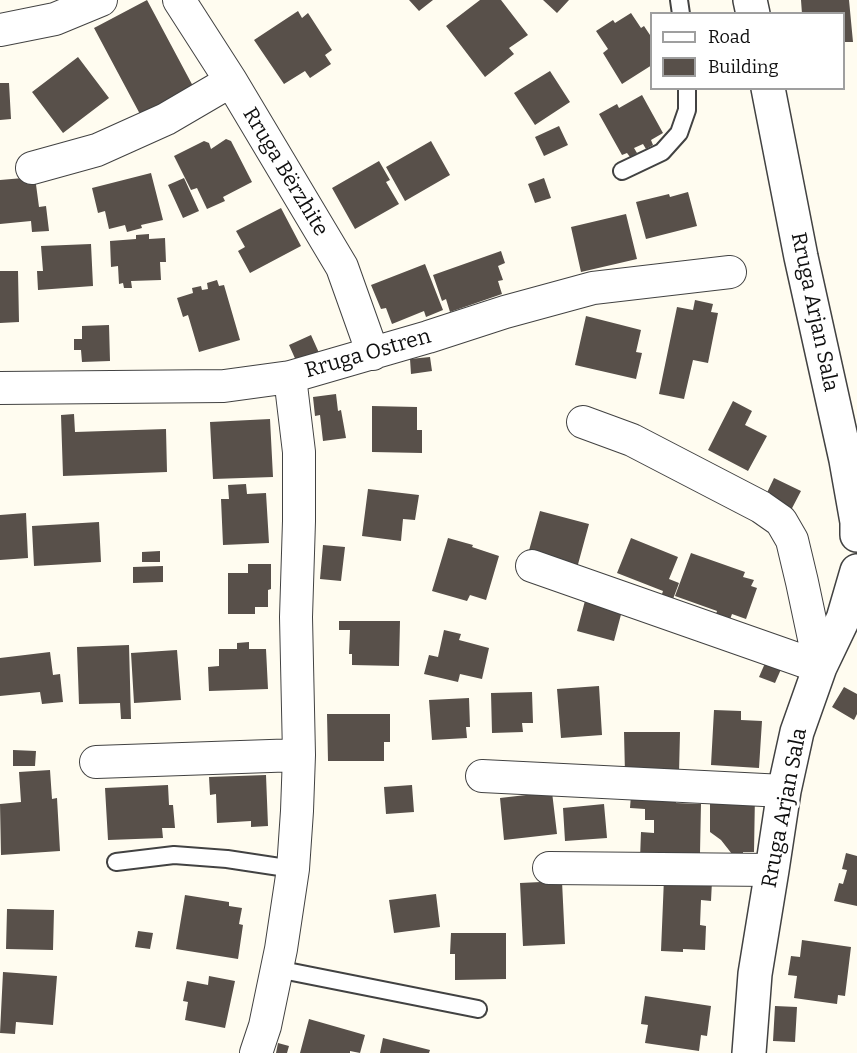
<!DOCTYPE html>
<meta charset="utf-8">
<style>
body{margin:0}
#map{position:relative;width:857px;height:1053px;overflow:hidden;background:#fffcf0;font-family:Bitter,serif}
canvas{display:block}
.legend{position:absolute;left:650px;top:12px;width:195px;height:78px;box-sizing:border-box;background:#fff;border:2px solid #9f9f9f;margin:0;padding:8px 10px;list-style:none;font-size:18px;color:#0f0f0f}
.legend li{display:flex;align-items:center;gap:12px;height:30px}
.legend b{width:30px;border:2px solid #9f9f9f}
</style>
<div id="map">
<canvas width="857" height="1053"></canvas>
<ul class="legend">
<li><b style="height:8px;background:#fff"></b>Road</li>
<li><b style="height:16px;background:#58504a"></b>Building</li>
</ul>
</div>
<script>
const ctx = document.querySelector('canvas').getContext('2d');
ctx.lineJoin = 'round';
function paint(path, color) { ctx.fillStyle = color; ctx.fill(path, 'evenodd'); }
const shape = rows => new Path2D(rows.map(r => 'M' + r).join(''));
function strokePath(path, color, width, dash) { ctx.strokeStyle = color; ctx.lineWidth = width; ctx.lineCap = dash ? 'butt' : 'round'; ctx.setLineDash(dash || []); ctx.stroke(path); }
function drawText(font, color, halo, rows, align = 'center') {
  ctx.font = font + ' Bitter,serif'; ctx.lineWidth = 6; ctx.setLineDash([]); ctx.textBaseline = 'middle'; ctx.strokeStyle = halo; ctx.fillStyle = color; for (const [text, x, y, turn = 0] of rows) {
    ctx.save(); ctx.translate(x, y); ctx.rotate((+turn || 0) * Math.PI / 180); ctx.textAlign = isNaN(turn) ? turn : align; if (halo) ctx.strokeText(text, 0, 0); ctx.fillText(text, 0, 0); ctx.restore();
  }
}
paint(shape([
 [147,0,194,88,141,116,94,28],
 [409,0,433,0,419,11],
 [480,0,501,0,528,35,509,48,514,54,485,77,446,26],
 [543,0,569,0,557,13],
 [801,0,849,0,853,42,844,42,844,14,802,14],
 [298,11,302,18,308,13,332,50,325,55,331,64,310,78,305,71,284,84,254,40],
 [631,13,641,28,644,26,652,38,652,65,622,84,603,53,608,49,596,31,613,20,615,23],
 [78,57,109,98,63,133,32,92],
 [550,71,570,102,535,125,514,93],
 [0,83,9,83,11,119,0,120],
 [642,95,663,133,651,140,653,145,646,149,643,144,634,148,637,153,630,157,627,153,622,155,599,114,617,104,619,108],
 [559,126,568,145,544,156,535,137],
 [226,139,231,141,252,182,223,197,225,201,207,209,197,188,191,190,174,156,204,141,209,143,211,149],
 [431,141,450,175,405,201,386,167],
 [379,161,390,180,386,182,399,204,355,229,332,188],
 [151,173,163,220,141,225,142,228,127,232,125,225,109,229,105,211,98,213,92,188],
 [35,177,39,207,46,206,49,231,32,232,31,221,0,224,0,180],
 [184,178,199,211,183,218,168,185],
 [544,178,551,198,535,203,528,184],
 [688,192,697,226,646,239,636,202,669,194,670,197],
 [281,208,301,246,250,273,238,251,245,247,236,231],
 [626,214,637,259,581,272,571,227],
 [149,234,149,239,165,238,166,262,160,262,161,280,131,281,132,288,124,288,123,283,119,284,118,266,111,267,110,241,136,239,136,235],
 [91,244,93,286,38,290,37,271,43,271,41,246],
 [501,251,505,263,498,266,503,280,498,281,502,294,450,312,446,299,442,301,433,275],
 [425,264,443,310,426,317,424,311,392,324,386,308,381,309,371,285],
 [0,271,18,271,19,322,0,323],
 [217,280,219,286,224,285,240,340,199,352,188,315,183,317,177,298,193,293,192,288,201,286,202,290,208,289,207,283],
 [695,300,713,304,711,312,718,313,708,363,693,360,684,399,659,394,677,307,693,310],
 [586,316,641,330,636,352,642,353,636,379,575,365],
 [109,325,110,361,82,362,81,350,74,350,74,339,82,339,82,326],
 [311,335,320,355,298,365,289,345],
 [430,357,432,371,411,374,410,359],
 [336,394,338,411,341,410,346,438,323,441,320,415,315,416,313,397],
 [733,401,752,411,745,425,767,436,748,471,708,450],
 [372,406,417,407,417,430,422,430,422,453,372,452],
 [74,414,75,432,166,429,167,472,63,476,61,415],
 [270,419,273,477,213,479,210,422],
 [774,478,801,491,789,514,763,501],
 [246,484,247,494,266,493,269,543,223,545,221,499,229,499,228,485],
 [368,489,419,495,415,520,403,519,401,541,362,536],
 [540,511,589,524,577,568,528,554],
 [26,513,28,558,0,560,0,515],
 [99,522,101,562,34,566,32,526],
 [448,538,473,545,472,547,499,556,486,600,470,595,467,601,432,591],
 [631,538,678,557,669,579,679,583,670,607,659,603,663,591,617,573],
 [323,545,345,547,341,581,320,579],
 [160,551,160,562,142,562,142,552],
 [691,553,745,572,743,577,754,580,751,586,757,588,746,619,732,614,728,625,714,620,717,611,675,596],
 [248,564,271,564,271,589,268,590,268,607,255,607,255,614,228,614,228,573,248,573],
 [163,566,163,582,133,583,133,567],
 [586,597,623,607,614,641,577,631],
 [339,621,400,621,399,666,352,665,352,654,349,654,350,630,339,630],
 [444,630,461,634,459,640,489,648,482,679,460,674,458,682,424,674,429,655,438,657],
 [249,642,249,649,266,649,268,689,209,691,208,667,219,666,219,649,237,649,237,643],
 [129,645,131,719,121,719,120,703,79,704,77,647],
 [177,650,181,700,134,703,131,653],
 [50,652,53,675,60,674,63,702,42,704,40,692,0,696,0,658],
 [766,661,782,667,775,683,759,677],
 [599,686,602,735,561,738,557,689],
 [844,687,857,694,857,714,854,720,832,707],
 [532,692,533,723,522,723,523,732,492,733,491,693],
 [469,698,470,727,466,727,467,738,432,740,429,700],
 [714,710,741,711,741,720,762,721,759,768,711,765],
 [327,714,390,714,390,742,384,742,384,761,328,761],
 [624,732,680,732,679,773,625,774],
 [13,750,36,751,35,766,13,766],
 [50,770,52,799,57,798,60,851,1,855,0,804,21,802,19,772],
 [266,775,268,826,251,827,251,821,217,823,216,794,210,795,209,777],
 [168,785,169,805,173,805,175,828,162,828,163,838,108,840,105,788],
 [412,785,414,812,386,814,384,787],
 [552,792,557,834,504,840,500,798],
 [710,794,755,794,754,852,743,852,743,855,732,854,721,840,710,832],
 [631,795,676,796,676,803,701,804,700,853,682,853,681,860,640,859,641,832,654,833,654,820,645,820,645,809,630,808],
 [604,804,607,838,565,841,563,808],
 [846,853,857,856,857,906,834,901,839,883,843,884,847,870,842,869],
 [664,878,712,881,711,901,701,900,700,925,706,926,705,950,683,949,683,952,661,951],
 [562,881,565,944,523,946,520,883],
 [436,894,440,927,394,933,389,900],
 [185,895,229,902,229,906,242,908,239,924,243,925,238,959,176,949],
 [7,909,54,910,53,950,6,949],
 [138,931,153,933,150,949,135,947],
 [451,933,506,933,506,979,455,980,455,954,450,954],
 [802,940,851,947,845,996,838,995,837,1004,794,998,797,976,788,975,791,956,800,957],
 [3,972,57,976,53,1025,16,1022,15,1034,0,1033],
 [209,976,235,981,225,1028,185,1020,188,1002,183,1001,187,981,208,985],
 [645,996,711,1006,707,1036,701,1035,699,1051,645,1043,648,1025,641,1024],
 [775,1006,797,1007,795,1042,773,1041],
 [309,1019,365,1035,360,1053,350,1051,350,1053,300,1053],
 [383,1038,430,1050,429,1053,380,1053],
 [278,1043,289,1046,287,1053,276,1053]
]), '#58504a');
const service = shape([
 [679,0,681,14],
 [622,171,662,152,679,133,687,110,687,88],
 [116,862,174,855,227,859,293,869],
 [277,969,478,1009]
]);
const minor = shape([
 [179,0,231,81,342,267,373,354],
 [0,30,55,19,101,0],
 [32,168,97,150,166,119,231,81],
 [0,388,224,386,290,377,428,337,505,312,593,288,730,272],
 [583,422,632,440,761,507,781,521,792,540,802,582,820,667],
 [532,566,820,667],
 [96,762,299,755],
 [482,776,784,791],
 [549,868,772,870],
 [256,1053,265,1026,281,949,293,869,297,811,299,755,296,617,299,521,299,452,290,377]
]);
const tertiary = shape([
 [750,0,753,14],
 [768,88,801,257,846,460,857,522,857,535],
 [749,1053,755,974,772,870,784,791,797,732,820,667,843,619,857,571]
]);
strokePath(service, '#424242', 20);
strokePath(minor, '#424242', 34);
strokePath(tertiary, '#424242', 36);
strokePath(service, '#fff', 16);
strokePath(minor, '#fff', 32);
strokePath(tertiary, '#fff', 33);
drawText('21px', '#0f0f0f', '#fff', [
 ["Rruga Bërzhite",285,172,59],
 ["Rruga Arjan Sala",814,312,78],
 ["Rruga Ostren",368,354,-16],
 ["Rruga Arjan Sala",785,808,-79]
]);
</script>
